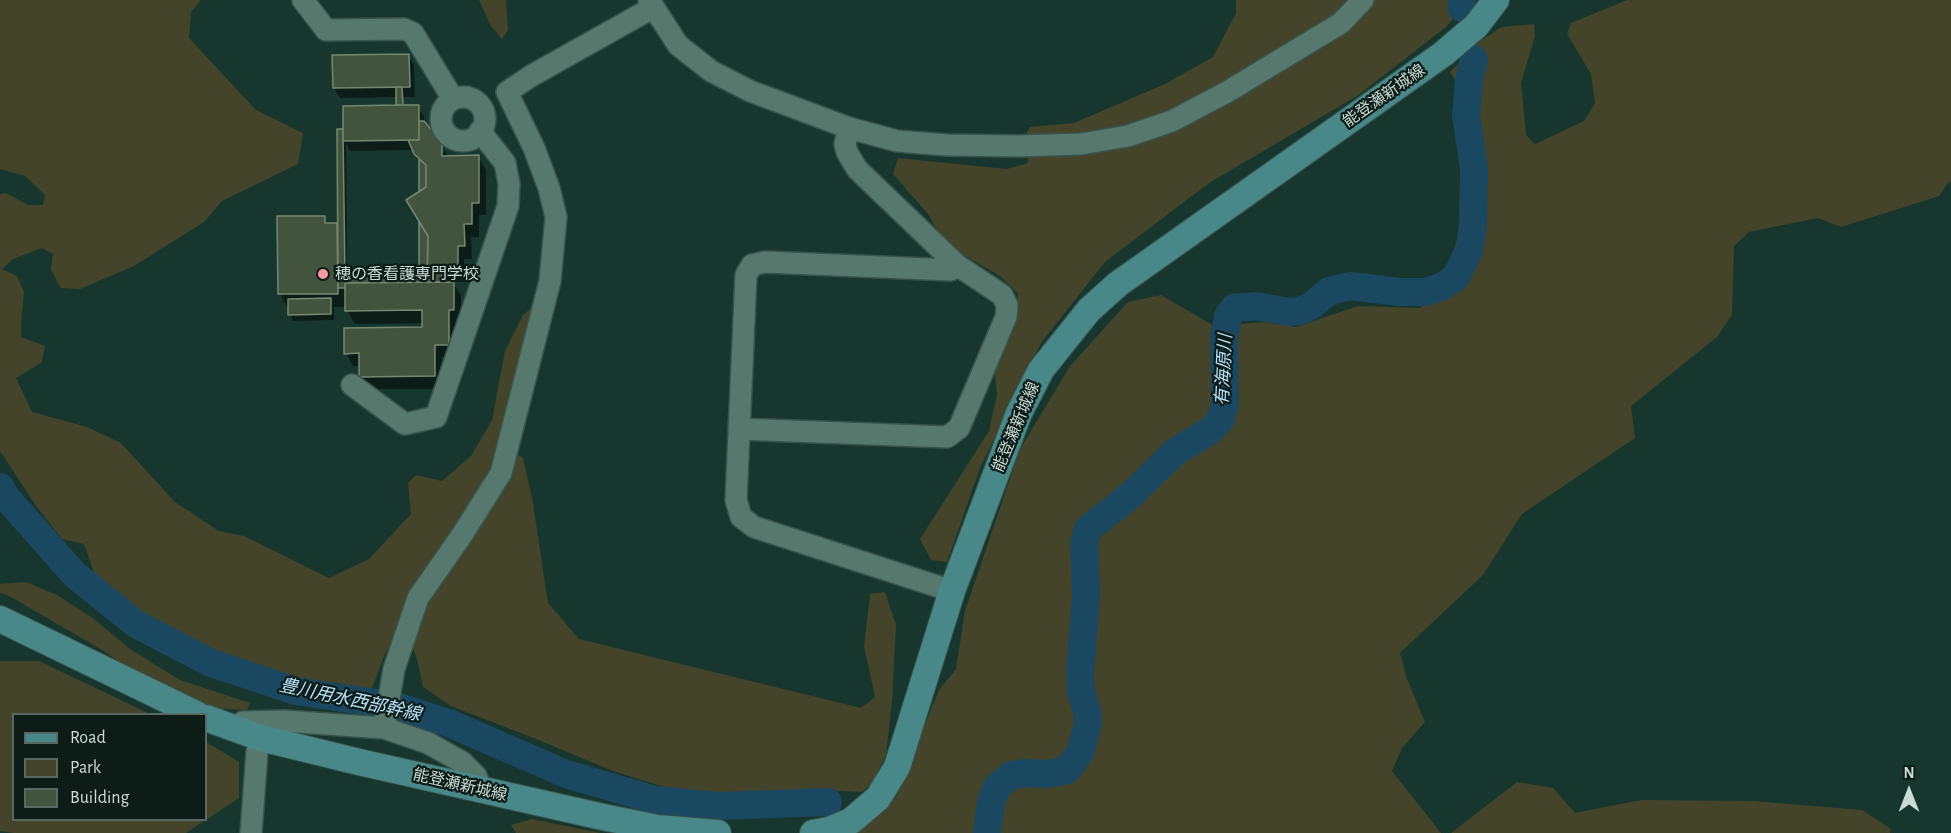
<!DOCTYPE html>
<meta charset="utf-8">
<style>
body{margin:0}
#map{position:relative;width:1951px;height:833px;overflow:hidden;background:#17372e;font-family:"Alegreya Sans",sans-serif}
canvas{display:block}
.legend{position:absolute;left:12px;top:713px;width:195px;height:108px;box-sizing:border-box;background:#0e1c17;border:2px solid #596863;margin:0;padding:8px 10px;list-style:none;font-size:18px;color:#c9dbd5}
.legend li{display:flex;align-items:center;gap:12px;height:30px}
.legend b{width:30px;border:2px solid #596863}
.north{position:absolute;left:1879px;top:761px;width:60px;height:60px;-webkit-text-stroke:4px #0e1c17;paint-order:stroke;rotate:0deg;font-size:16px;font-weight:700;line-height:24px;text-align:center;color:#c9dbd5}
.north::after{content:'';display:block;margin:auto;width:21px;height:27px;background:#c9dbd5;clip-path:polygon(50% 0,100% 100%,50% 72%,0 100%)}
</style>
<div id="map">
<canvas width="1951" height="833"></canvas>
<ul class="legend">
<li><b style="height:8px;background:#498888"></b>Road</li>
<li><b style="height:16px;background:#44442a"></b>Park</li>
<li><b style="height:16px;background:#42543e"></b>Building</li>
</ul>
<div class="north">N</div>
</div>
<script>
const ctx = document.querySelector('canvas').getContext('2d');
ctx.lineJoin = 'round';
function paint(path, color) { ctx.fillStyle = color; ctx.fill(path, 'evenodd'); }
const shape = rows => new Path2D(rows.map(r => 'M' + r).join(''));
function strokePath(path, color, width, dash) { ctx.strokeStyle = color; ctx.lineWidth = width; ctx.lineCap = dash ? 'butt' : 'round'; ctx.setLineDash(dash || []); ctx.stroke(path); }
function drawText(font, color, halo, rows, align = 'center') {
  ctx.font = font + ' "Alegreya Sans","Noto Sans JP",sans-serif'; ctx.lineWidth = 4.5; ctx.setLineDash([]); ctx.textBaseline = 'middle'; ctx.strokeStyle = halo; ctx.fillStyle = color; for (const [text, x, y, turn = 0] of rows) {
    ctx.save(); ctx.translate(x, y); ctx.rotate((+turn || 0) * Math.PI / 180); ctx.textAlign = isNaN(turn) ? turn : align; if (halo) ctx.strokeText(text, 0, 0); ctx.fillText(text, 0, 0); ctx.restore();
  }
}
paint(shape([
 [0,0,201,0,191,12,189,38,256,110,303,133,298,164,222,201,204,222,134,266,80,289,61,288,51,270,53,254,42,248,13,259,2,269,17,276,24,292,21,322,21,337,45,346,42,362,16,378,32,412,87,427,121,443,175,502,219,531,244,536,329,578,369,559,411,514,408,483,416,475,442,481,471,456,492,420,505,351,523,315,537,303,504,446,523,458,533,503,548,603,579,639,861,708,875,697,864,646,870,594,885,592,896,625,892,702,886,755,873,782,862,792,821,790,690,795,613,771,536,739,451,706,423,687,418,663,410,638,395,637,385,654,372,688,351,692,261,671,188,640,124,604,95,575,84,544,62,539,36,506,0,451,0,194,6,193,28,205,43,205,45,195,25,176,0,169],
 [479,0,506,0,508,30,502,39,491,26],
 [1236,0,1469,0,1446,27,1357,96,1209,183,1105,262,1041,343,980,468,947,562,931,560,920,539,989,431,997,394,994,367,1015,327,1018,293,1000,276,945,244,928,214,893,174,898,158,1007,169,1028,163,1027,132,1030,127,1074,123,1165,84,1213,57,1236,13],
 [1627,0,1951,0,1951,181,1947,184,1939,196,1841,227,1818,218,1749,232,1734,246,1732,315,1717,337,1631,406,1635,438,1522,514,1483,575,1400,653,1407,679,1425,722,1402,748,1392,771,1441,833,855,833,896,796,939,690,956,669,965,611,1020,449,1070,366,1128,302,1161,295,1214,326,1264,322,1296,327,1358,306,1420,308,1449,268,1467,204,1471,145,1468,101,1450,72,1477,43,1502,27,1534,24,1535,36,1521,83,1526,135,1535,144,1584,121,1595,103,1591,74,1567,34,1571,23],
 [26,582,57,595,94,619,130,649,180,680,250,703,247,710,210,708,154,687,104,651,9,596,0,593,0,584],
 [0,661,39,661,150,714,14,714,14,820,206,820,206,742,239,762,239,798,186,833,14,833,0,831],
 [1517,782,1553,788,1575,813,1641,800,1753,801,1862,810,1891,829,1890,833,1451,833],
 [532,819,600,833,516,833,511,825]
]), '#44442a');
paint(shape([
 [409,56,414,66,415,97,403,97,403,107,418,107,424,117,424,123,437,138,448,157,478,157,486,170,486,215,479,215,479,237,471,237,472,259,464,259,465,282,453,282,461,296,461,323,456,323,456,357,442,357,442,389,369,389,361,376,361,366,353,366,346,353,423,328,423,323,355,324,347,310,347,307,334,307,334,320,293,321,290,314,290,307,287,307,280,294,324,218,328,225,336,225,339,230,338,131,345,131,398,107,397,97,340,98,334,88],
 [346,143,350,151,414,150,420,161,421,270,407,278,347,278]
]), '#0007');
strokePath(shape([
 [1462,0,1462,8],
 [0,487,5,496,75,575,136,624,211,663,296,691,396,706,451,724,566,774,655,800,719,806,828,802],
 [987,833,991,802,997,787,1011,775,1026,773,1048,774,1067,770,1080,753,1088,724,1087,711,1081,692,1080,674,1086,595,1084,542,1088,529,1131,495,1175,452,1211,430,1220,420,1225,404,1224,338,1228,316,1234,308,1256,306,1289,312,1300,311,1311,306,1329,291,1351,286,1399,292,1426,292,1443,286,1456,277,1470,248,1473,224,1474,169,1466,115,1469,80,1474,59]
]), '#1b4861', 28);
const building = shape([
 [409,54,410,87,333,88,332,55,409,54],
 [396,87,402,87,403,105,396,105,396,87],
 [396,105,419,105,419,140,343,141,343,106,396,105],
 [419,121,424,121,438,137,442,145,442,156,479,155,479,203,472,203,472,224,464,224,465,246,458,246,458,269,442,269,442,282,427,282,428,236,406,200,426,187,426,165,414,154,408,140,419,140,419,121],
 [337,129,343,129,345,276,338,276,337,129],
 [419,159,426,165,426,187,419,192,419,159],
 [277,216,325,216,325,223,337,223,338,294,278,294,277,216],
 [419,222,428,236,427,282,345,283,345,288,338,288,338,276,406,276,419,269,419,222],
 [454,282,454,310,449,310,449,345,435,345,435,376,359,377,359,353,344,354,344,328,422,327,422,310,345,311,345,283,454,282],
 [331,298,331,314,288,315,288,299,331,298]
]);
paint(building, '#42543e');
strokePath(building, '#758970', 1.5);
const minor = shape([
 [303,0,326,30,404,29,413,33,453,99],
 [649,0,678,45,711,71,750,91,849,128,897,141,947,145,1018,146,1081,144,1128,136,1172,121,1227,92,1341,23,1363,0],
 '441 119a22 22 0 1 1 44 0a22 22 0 1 1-44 0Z',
 [352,385,405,424,436,417,508,206,509,184,505,163,480,131],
 [739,429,947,437,959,428,1006,317,1007,305,1002,295,957,265,857,169,847,152,845,144,849,128],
 [952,591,754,527,741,517,736,500,746,275,752,265,765,262,951,270,957,265],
 [384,728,394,669,418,598,462,535,501,473,550,281,556,217,549,188,534,148,507,92,531,76,652,8],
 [238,731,243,722,284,721,384,728,428,743,462,762,476,776,481,789],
 [251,833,257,752,261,738]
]);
const major = shape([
 [0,619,196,714],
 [206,718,261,738,359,762,603,817,657,828,718,833],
 [813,833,829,830,851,821,878,798,897,767,952,591,1019,413,1041,370,1089,310,1118,284,1443,54,1476,26,1496,0]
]);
strokePath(minor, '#38534b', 24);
strokePath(major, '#38534b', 28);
strokePath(minor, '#56786d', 21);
strokePath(major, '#498888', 26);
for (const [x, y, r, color] of [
 [323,274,6,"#f49aa4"]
]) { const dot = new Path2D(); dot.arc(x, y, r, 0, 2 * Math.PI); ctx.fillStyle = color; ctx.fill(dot); strokePath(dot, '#0e1c17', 2); }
drawText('16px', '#c9dbd5', '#0e1c17', [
 ["能登瀬新城線",1384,96,-35],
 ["能登瀬新城線",1016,427,-67],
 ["能登瀬新城線",460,785,13]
]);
drawText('16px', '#c9dbd5', '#0e1c17', [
 ["穂の香看護専門学校",335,274]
], 'left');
drawText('italic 18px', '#b6e0f9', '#0e1c17', [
 ["有海原川",1224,370,-87],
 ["豊川用水西部幹線",350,700,12]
]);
</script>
